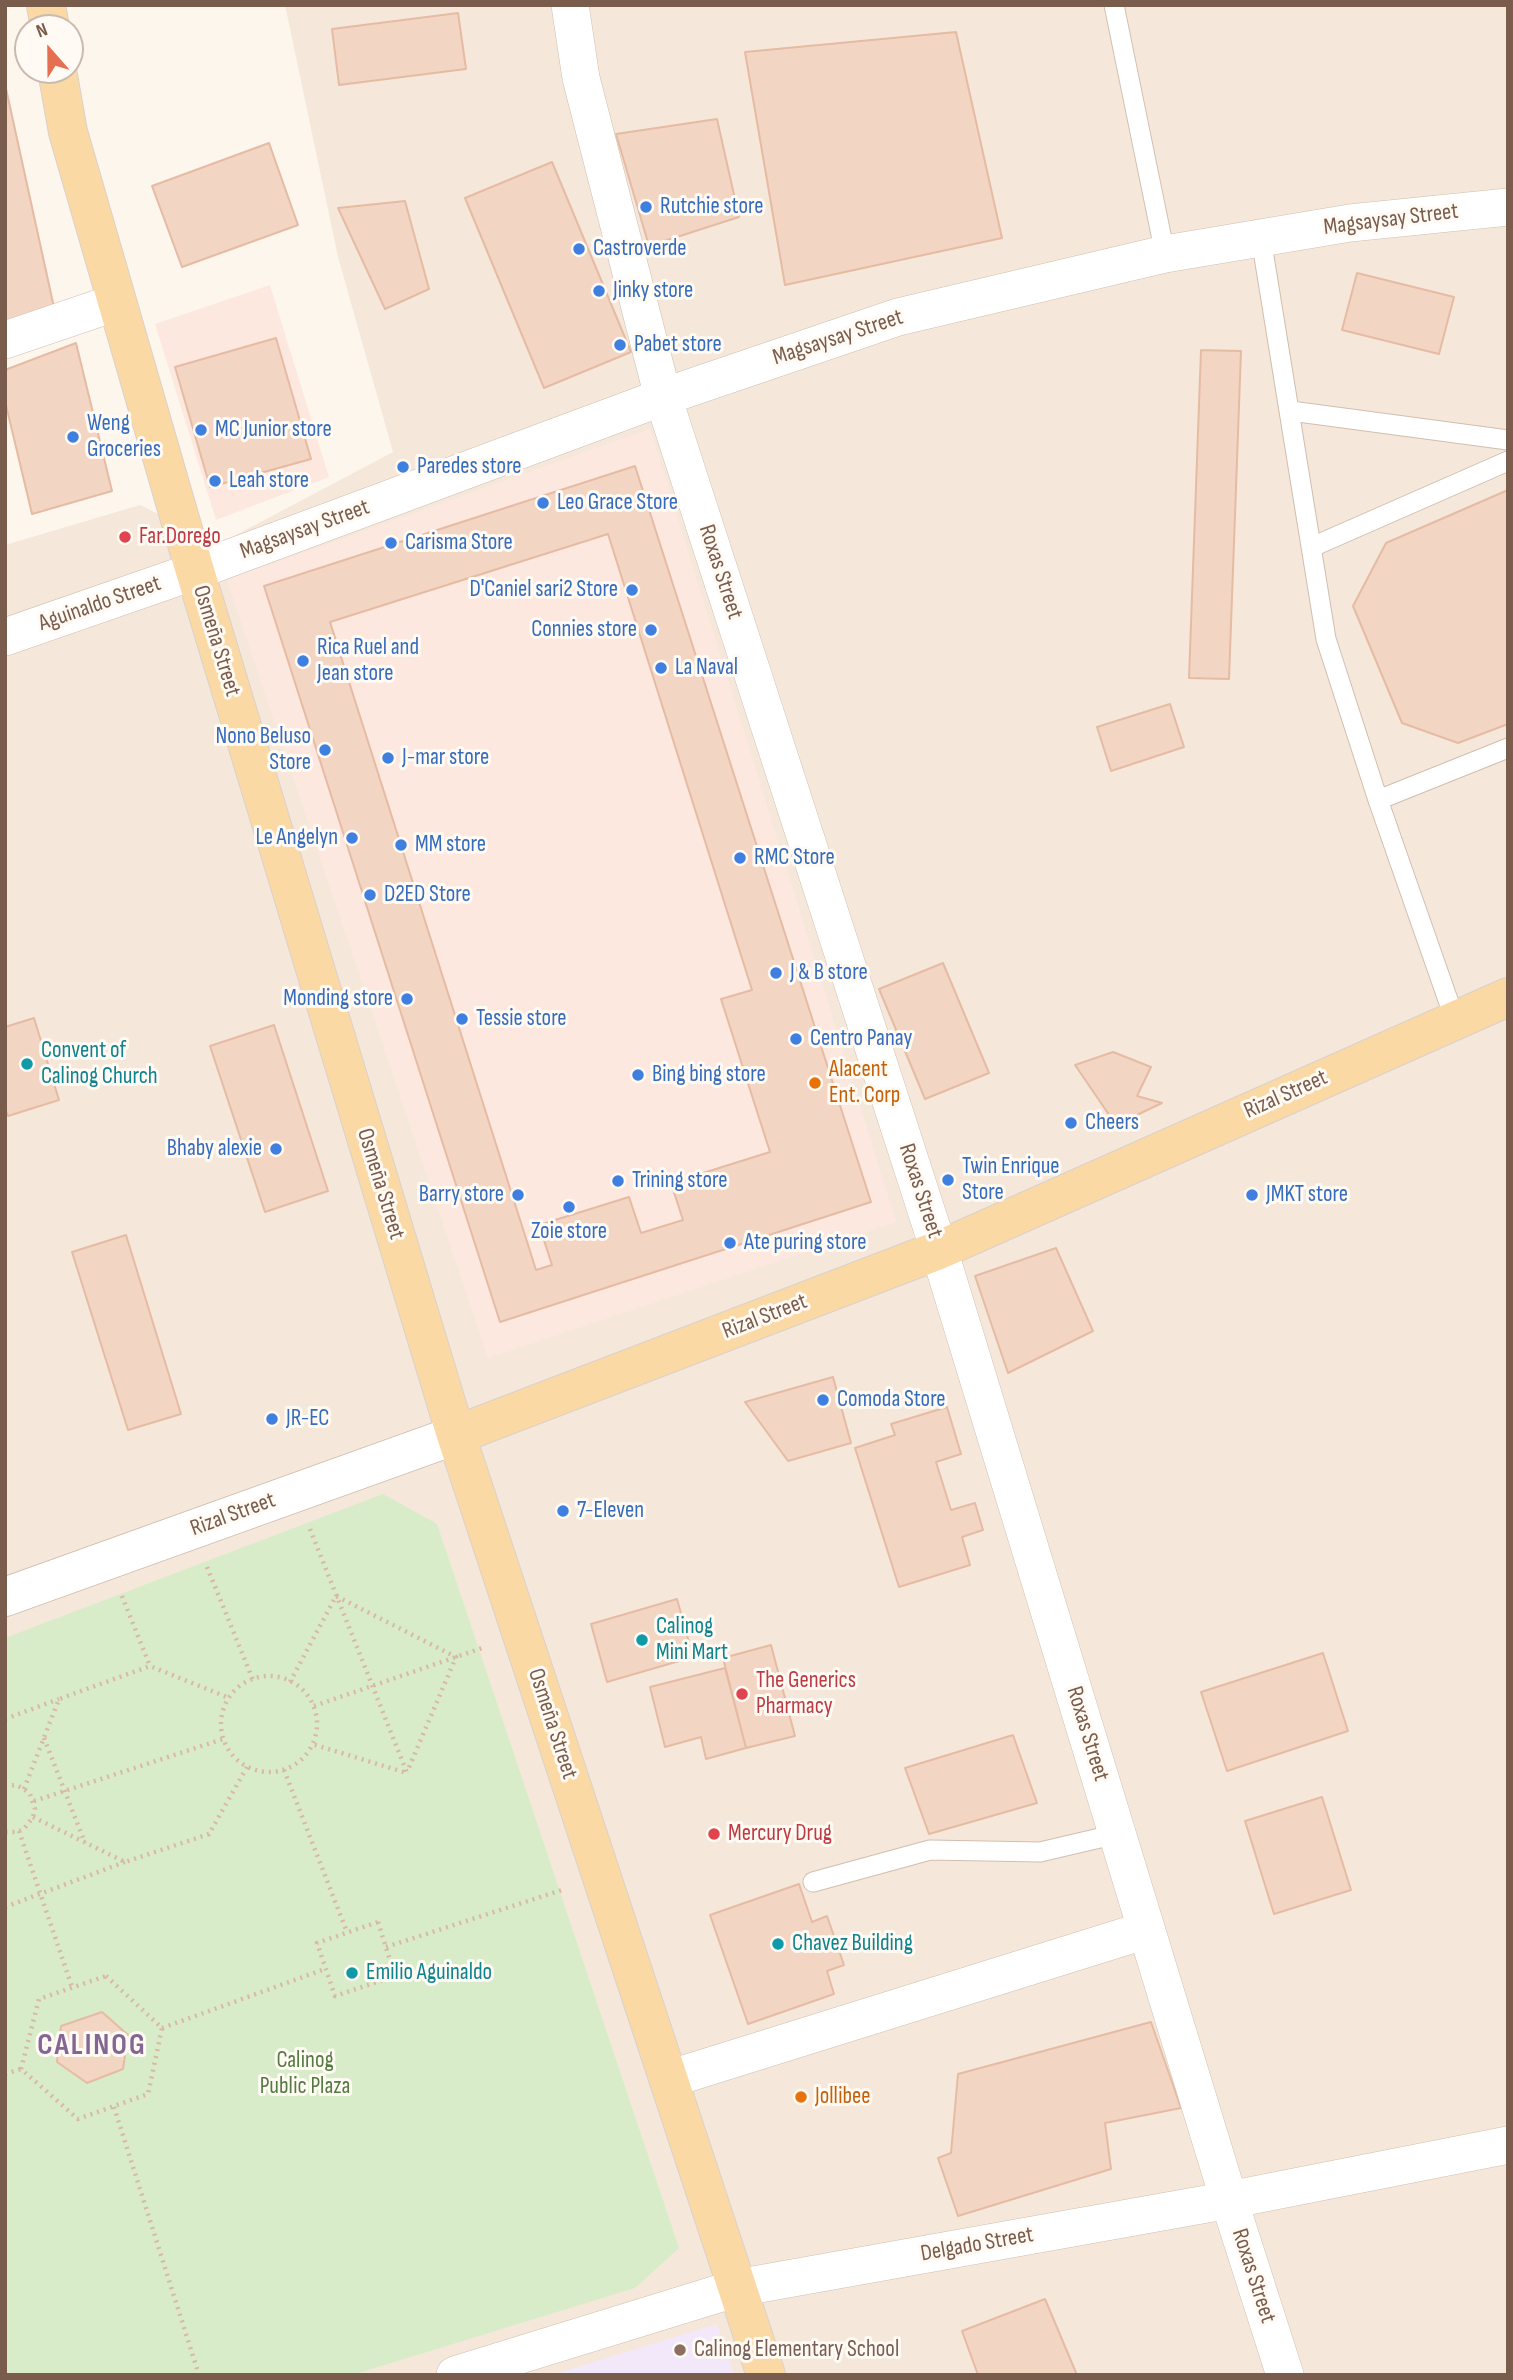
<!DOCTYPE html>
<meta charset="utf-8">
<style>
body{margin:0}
#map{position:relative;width:1513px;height:2380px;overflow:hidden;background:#fdf6ec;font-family:"Sofia Sans Condensed",sans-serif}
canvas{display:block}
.frame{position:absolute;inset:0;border:7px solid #7a5c4d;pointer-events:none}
.north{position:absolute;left:14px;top:14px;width:70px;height:70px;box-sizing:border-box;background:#fffaf3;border:2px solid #cabbb1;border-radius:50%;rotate:339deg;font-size:19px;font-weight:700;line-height:28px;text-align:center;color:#7a5c4d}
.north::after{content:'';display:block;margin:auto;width:24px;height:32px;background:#e76f51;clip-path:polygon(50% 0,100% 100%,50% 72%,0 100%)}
</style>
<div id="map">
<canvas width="1513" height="2380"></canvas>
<div class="frame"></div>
<div class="north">N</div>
</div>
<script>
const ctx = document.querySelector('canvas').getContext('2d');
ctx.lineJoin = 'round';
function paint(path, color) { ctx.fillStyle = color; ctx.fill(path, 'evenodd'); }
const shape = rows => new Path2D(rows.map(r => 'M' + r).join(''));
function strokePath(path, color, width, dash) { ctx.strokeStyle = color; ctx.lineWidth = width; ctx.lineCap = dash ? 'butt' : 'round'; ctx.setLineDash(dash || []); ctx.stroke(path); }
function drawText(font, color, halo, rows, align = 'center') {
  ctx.font = font + ' "Sofia Sans Condensed",sans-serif'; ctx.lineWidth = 6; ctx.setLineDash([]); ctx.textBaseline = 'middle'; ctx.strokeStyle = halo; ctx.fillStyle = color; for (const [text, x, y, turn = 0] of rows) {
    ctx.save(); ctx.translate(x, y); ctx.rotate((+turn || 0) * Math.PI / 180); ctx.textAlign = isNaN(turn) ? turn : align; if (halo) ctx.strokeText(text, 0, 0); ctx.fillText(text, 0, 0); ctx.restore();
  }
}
paint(shape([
 [285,5,1508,5,1508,2375,5,2375,5,545,140,505,219,544,393,452,338,257]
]), '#f5e8da');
paint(shape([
 [270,285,329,477,216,520,155,324],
 [650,429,896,1222,488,1358,227,580]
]), '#fde8e0');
paint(shape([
 [717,2324,734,2375,552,2375]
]), '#f3e8fa');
paint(shape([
 [383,1494,437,1524,679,2248,635,2288,352,2375,5,2375,5,1638]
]), '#d8ecc9');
const building = shape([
 [458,13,466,69,339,85,332,29,458,13],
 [956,32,1002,238,785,285,745,52,956,32],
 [5,84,55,312,5,325,5,84],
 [717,119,739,217,649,246,616,134,717,119],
 [269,143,298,225,182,267,152,186,269,143],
 [552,162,631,352,544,388,465,198,552,162],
 [405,201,429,289,385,309,338,208,405,201],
 [1357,273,1454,297,1439,354,1342,330,1357,273],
 [276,338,311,459,210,487,175,367,276,338],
 [76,343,112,491,32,514,5,401,5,370,76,343],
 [1201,350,1241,351,1229,679,1189,678,1201,350],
 [635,466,871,1202,500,1322,264,586,635,466],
 [608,534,752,990,721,999,770,1152,671,1183,683,1220,641,1233,629,1197,539,1225,552,1265,536,1270,330,622,608,534],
 [1508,490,1508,724,1458,743,1402,723,1353,606,1386,543,1508,490],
 [1170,704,1184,747,1111,771,1097,727,1170,704],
 [943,963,989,1073,925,1099,879,989,943,963],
 [34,1018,59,1100,8,1116,5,1108,5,1027,34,1018],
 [274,1025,328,1191,265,1212,210,1046,274,1025],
 [1113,1052,1151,1067,1137,1096,1162,1103,1116,1125,1075,1065,1113,1052],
 [126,1235,181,1414,128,1430,72,1252,126,1235],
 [1056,1248,1093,1331,1008,1373,975,1276,1056,1248],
 [833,1377,851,1443,788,1461,745,1402,833,1377],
 [947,1407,961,1454,936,1462,951,1510,975,1503,983,1530,962,1537,970,1565,899,1587,855,1448,895,1435,891,1424,947,1407],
 [677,1599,693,1657,607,1682,591,1624,677,1599],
 [771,1645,795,1736,746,1748,723,1658,771,1645],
 [1323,1653,1348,1731,1227,1771,1201,1692,1323,1653],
 [725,1668,746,1748,706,1759,701,1737,665,1747,650,1687,725,1668],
 [1013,1735,1037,1803,929,1834,905,1768,1013,1735],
 [1322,1797,1351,1890,1274,1914,1245,1821,1322,1797],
 [799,1884,812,1922,827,1916,844,1965,827,1971,834,1994,748,2024,710,1915,799,1884],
 [102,2012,128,2035,123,2069,87,2083,57,2062,61,2026,102,2012],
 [1151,2022,1181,2108,1105,2123,1111,2169,958,2216,938,2158,951,2153,958,2074,1151,2022],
 [1045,2299,1077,2375,978,2375,962,2331,1045,2299]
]);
paint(building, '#f3d5c3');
strokePath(building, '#e6bba3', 2);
const service = shape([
 [1114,5,1165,254],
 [1261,238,1326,639,1378,800,1455,1020],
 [1291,411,1508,440],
 [1312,547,1508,461],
 [1378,800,1508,748],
 [813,1882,930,1850,1040,1852,1117,1834]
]);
const minor = shape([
 [570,5,581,78,663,397,939,1250,1229,2200,1285,2375],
 [5,340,117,302],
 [5,637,195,571,663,397,898,317,1165,254,1350,223,1508,207],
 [669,2079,1146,1930],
 [455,2375,737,2288,1229,2200,1508,2145]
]);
const tertiary = shape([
 [5,1597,456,1435]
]);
const primary = shape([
 [46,5,50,28],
 [57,70,68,132,195,571,456,1435,766,2375],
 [456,1435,939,1250,1508,997]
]);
strokePath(service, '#d1beb0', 21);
strokePath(minor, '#d1beb0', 38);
strokePath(tertiary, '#d1beb0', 40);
strokePath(primary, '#dad1cd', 40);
strokePath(shape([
 [310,1529,407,1773,312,1744],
 [207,1567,253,1680],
 [122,1596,150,1666],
 '221 1724a48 48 0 1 1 96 0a48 48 0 1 1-96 0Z',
 [290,1682,336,1596,456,1657,407,1772],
 [314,1706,485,1647],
 [5,1719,59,1699],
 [44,1738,85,1843],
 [284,1770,347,1932],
 [5,1786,16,1785,24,1789,30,1794,35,1809,33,1817,24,1829,17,1832,5,1832],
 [24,1789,59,1699,150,1666,229,1698],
 [34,1801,223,1739],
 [33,1817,125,1862,209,1834,247,1767],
 [19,1831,72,1987],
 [5,1907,125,1862],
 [378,1922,395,1976,335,1996,317,1943,378,1922],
 [386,1947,565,1889],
 [106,1976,162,2028,148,2094,78,2119,21,2069,39,1999,106,1976],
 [162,2028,325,1969],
 [5,2074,21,2069],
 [114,2107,199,2375]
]), '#d9b8a5', 4.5, [2, 5]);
strokePath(service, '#fff', 19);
strokePath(minor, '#fff', 37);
strokePath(tertiary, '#fff', 38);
strokePath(primary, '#fbd9a5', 38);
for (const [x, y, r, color] of [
 [646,207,7,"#3f7fe0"],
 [579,249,7,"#3f7fe0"],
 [599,291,7,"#3f7fe0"],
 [620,345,7,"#3f7fe0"],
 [201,430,7,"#3f7fe0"],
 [73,437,7,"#3f7fe0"],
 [403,467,7,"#3f7fe0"],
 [215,481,7,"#3f7fe0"],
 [543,503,7,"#3f7fe0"],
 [125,537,7,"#e0444e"],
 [391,543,7,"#3f7fe0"],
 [632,590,7,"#3f7fe0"],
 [651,630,7,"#3f7fe0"],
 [303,661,7,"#3f7fe0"],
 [661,668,7,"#3f7fe0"],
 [325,750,7,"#3f7fe0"],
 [388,758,7,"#3f7fe0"],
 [352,838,7,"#3f7fe0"],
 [401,845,7,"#3f7fe0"],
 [740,858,7,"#3f7fe0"],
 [370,895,7,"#3f7fe0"],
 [776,973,7,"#3f7fe0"],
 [407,999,7,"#3f7fe0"],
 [462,1019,7,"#3f7fe0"],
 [796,1039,7,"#3f7fe0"],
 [27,1064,7,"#0f9aa8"],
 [638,1075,7,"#3f7fe0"],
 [815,1083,7,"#e8710a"],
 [1071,1123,7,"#3f7fe0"],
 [276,1149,7,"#3f7fe0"],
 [948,1180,7,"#3f7fe0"],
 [618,1181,7,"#3f7fe0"],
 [518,1195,7,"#3f7fe0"],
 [1252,1195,7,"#3f7fe0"],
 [569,1207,7,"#3f7fe0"],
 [730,1243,7,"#3f7fe0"],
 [823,1400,7,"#3f7fe0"],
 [272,1419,7,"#3f7fe0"],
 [563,1511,7,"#3f7fe0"],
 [642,1640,7,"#0f9aa8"],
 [742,1694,7,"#e0444e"],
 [714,1834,7,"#e0444e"],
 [778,1944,7,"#0f9aa8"],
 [352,1973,7,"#0f9aa8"],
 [801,2097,7,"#e8710a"],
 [680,2350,7,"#8d6e63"]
]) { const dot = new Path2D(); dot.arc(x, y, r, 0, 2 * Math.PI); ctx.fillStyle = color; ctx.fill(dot); strokePath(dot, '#fffaf3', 2.5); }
drawText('23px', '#366cbe', '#fffaf3', [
 ["Rutchie store",660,207],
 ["Castroverde",593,249],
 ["Jinky store",613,291],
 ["Pabet store",634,345],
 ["Weng",87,424],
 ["Groceries",87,450],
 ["MC Junior store",215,430],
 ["Paredes store",417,467],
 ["Leah store",229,481],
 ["Leo Grace Store",557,503],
 ["Carisma Store",405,543],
 ["D'Caniel sari2 Store",618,590,"right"],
 ["Connies store",637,630,"right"],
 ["Rica Ruel and",317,648],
 ["Jean store",317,674],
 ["La Naval",675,668],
 ["Nono Beluso",311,737,"right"],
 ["Store",311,763,"right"],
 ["J-mar store",402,758],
 ["Le Angelyn",338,838,"right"],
 ["MM store",415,845],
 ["RMC Store",754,858],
 ["D2ED Store",384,895],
 ["J & B store",790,973],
 ["Monding store",393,999,"right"],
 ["Tessie store",476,1019],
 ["Centro Panay",810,1039],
 ["Bing bing store",652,1075],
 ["Cheers",1085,1123],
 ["Bhaby alexie",262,1149,"right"],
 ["Twin Enrique",962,1167],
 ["Store",962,1193],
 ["Trining store",632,1181],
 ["Barry store",504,1195,"right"],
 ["JMKT store",1266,1195],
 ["Zoie store",569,1232,"center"],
 ["Ate puring store",744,1243],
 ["Comoda Store",837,1400],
 ["JR-EC",286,1419],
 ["7-Eleven",577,1511]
], 'left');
drawText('23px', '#7a5c4d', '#fffaf3', [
 ["Magsaysay Street",1391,220,-7],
 ["Magsaysay Street",838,338,-18],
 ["Magsaysay Street",305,530,-20],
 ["Roxas Street",720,572,72],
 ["Aguinaldo Street",100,604,-19],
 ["Osmeña Street",216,641,73],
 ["Rizal Street",1286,1095,-24],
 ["Osmeña Street",380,1184,73],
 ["Roxas Street",920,1191,72],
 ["Rizal Street",765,1317,-21],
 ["Rizal Street",233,1515,-20],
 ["Osmeña Street",552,1724,72],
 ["Roxas Street",1087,1734,73],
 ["Delgado Street",977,2245,-10],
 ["Roxas Street",1253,2276,72]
]);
drawText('23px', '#be3a42', '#fffaf3', [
 ["Far.Dorego",139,537],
 ["The Generics",756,1681],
 ["Pharmacy",756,1707],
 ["Mercury Drug",728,1834]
], 'left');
drawText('23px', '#0d838f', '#fffaf3', [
 ["Convent of",41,1051],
 ["Calinog Church",41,1077],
 ["Calinog",656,1627],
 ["Mini Mart",656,1653],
 ["Chavez Building",792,1944],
 ["Emilio Aguinaldo",366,1973]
], 'left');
drawText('23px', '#c56008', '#fffaf3', [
 ["Alacent",829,1070],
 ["Ent. Corp",829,1096],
 ["Jollibee",815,2097]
], 'left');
drawText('23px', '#537a41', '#fffaf3', [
 ["Calinog",305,2061],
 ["Public Plaza",305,2087]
]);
drawText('23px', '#785e54', '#fffaf3', [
 ["Calinog Elementary School",694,2350]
], 'left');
ctx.letterSpacing = '2px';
drawText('bold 30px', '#846695', '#fffaf3', [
 ["CALINOG",92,2046]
]);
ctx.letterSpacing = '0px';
</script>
